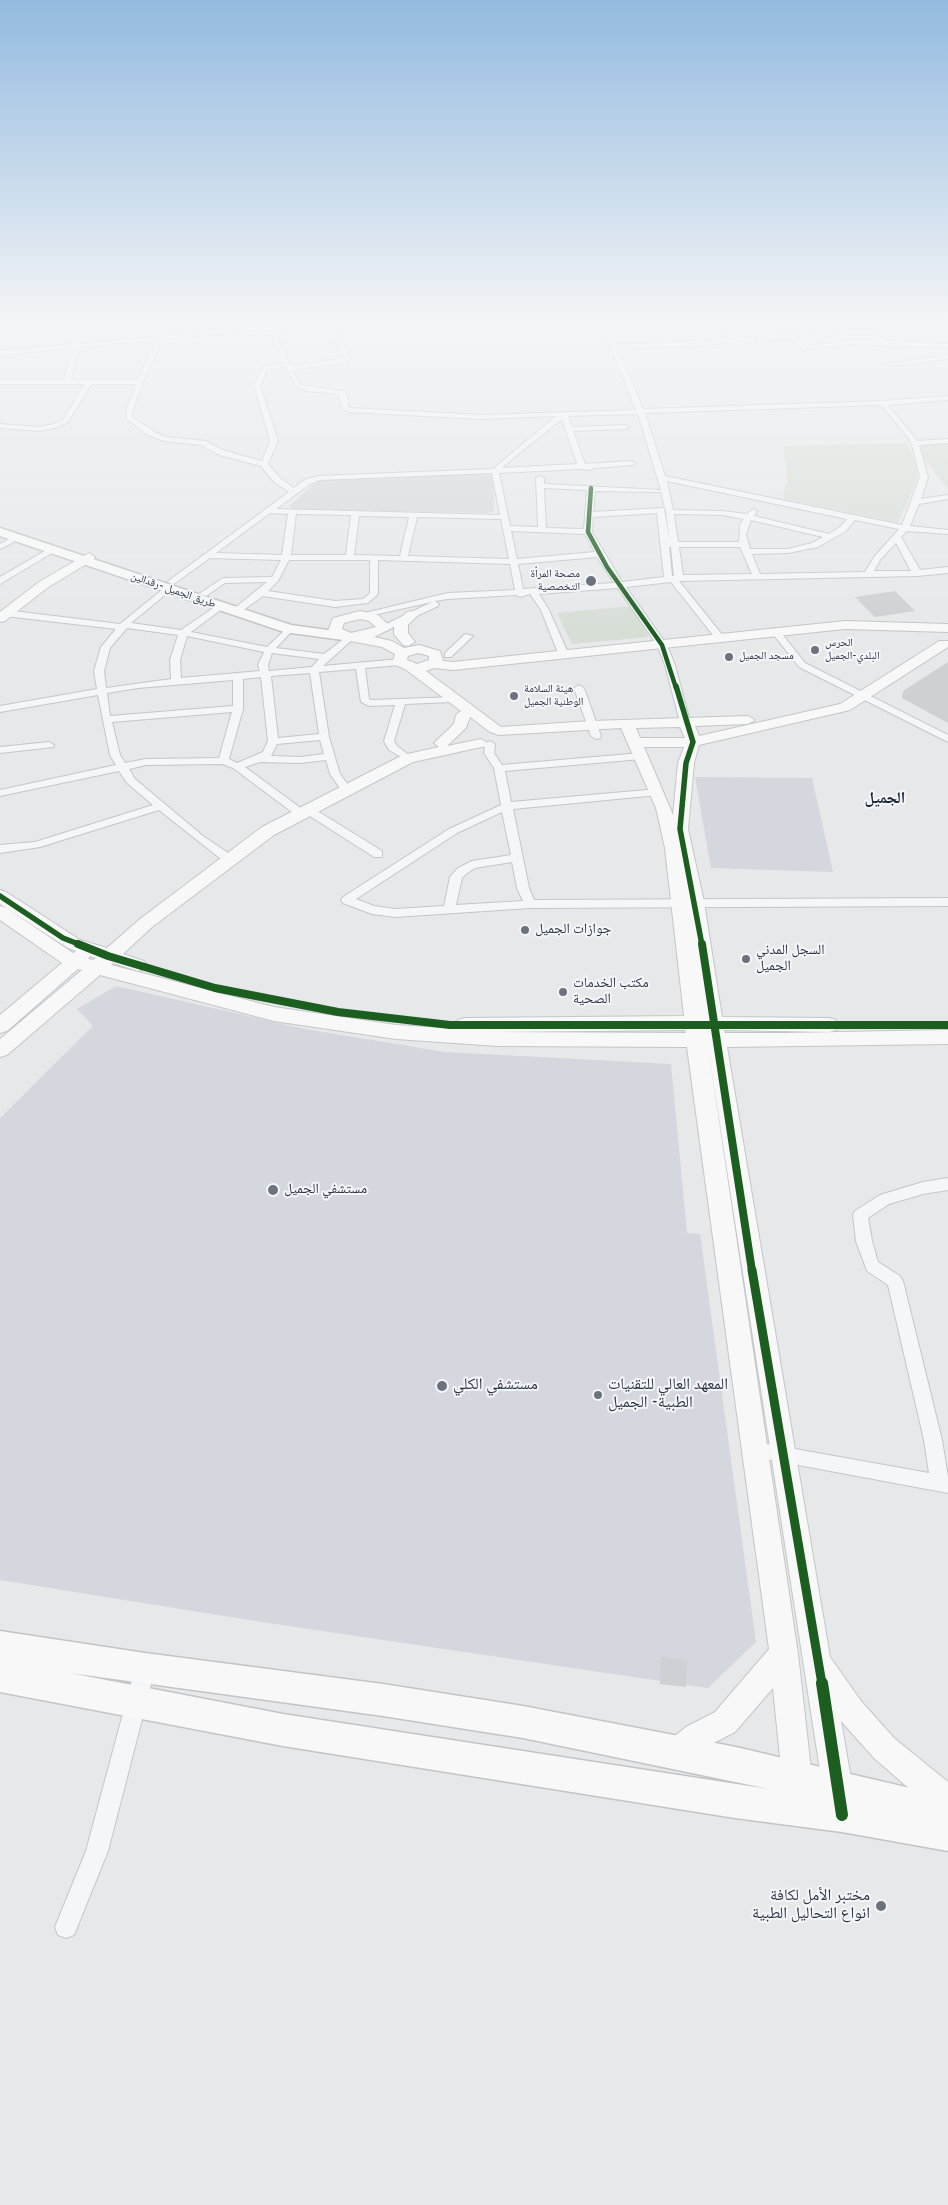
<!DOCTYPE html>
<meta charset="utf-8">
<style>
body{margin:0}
canvas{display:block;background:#e6e8ea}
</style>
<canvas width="948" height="2205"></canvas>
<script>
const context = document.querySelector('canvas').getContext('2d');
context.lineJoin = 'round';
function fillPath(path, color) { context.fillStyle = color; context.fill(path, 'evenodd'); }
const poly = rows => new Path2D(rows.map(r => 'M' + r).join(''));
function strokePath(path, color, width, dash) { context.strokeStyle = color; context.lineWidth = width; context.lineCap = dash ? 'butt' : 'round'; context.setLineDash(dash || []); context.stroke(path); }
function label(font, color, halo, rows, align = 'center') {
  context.font = font + ' Overpass,"Noto Naskh Arabic",sans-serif'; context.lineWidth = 4; context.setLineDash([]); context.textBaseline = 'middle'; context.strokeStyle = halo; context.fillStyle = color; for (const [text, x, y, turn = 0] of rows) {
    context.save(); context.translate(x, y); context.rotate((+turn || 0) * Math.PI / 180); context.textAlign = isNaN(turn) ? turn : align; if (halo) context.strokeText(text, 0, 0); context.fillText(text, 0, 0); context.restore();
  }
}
fillPath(poly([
 [485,472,493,476,494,511,488,513,294,509,289,506,317,481,333,478],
 [695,777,812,778,833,872,711,868],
 [116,986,305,1029,445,1052,671,1064,687,1233,700,1234,756,1642,708,1688,268,1623,0,1580,0,1118,93,1026,77,1009]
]), '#d4d7dd');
fillPath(poly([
 [948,442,948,489,922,456,921,444],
 [907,443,918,470,917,480,898,523,784,499,783,493,788,480,783,446],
 [632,606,649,637,572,644,557,613]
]), '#d6ded6');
fillPath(poly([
 [895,591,915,611,875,617,855,597],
 [948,662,948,723,902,698,903,691],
 [661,1657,687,1661,686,1687,660,1684]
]), '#ced0d3');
const street = poly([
 [0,322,6,322,0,327,0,322],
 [68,322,74,322,78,344,268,326,266,322,272,322,273,325,330,322,351,358,347,362,292,370,301,385,343,391,347,395,348,407,350,408,482,415,636,410,601,322,607,322,617,345,756,337,754,340,692,346,618,349,643,409,883,401,948,396,948,400,888,405,917,441,948,439,948,443,919,445,928,477,921,499,948,495,948,499,919,504,910,526,948,530,948,534,907,531,901,537,920,570,948,567,948,573,917,576,679,581,724,637,719,640,716,639,671,582,626,587,667,645,675,665,690,722,685,725,680,722,665,665,657,645,618,588,539,594,549,610,568,653,563,656,558,653,541,610,530,594,520,597,516,595,448,599,435,601,439,604,438,606,385,631,382,630,382,626,432,602,360,618,356,615,448,593,515,590,510,564,378,560,378,594,368,603,335,607,263,596,242,611,236,611,236,607,267,582,225,583,206,596,199,594,223,578,272,577,281,560,210,558,174,584,167,582,289,492,274,482,261,466,219,455,201,445,164,441,147,435,126,418,126,411,136,384,91,384,68,422,58,427,39,431,0,428,0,424,39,427,54,424,63,420,85,384,0,384,0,380,64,380,73,348,0,355,0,351,72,344,68,322],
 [325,324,345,358,290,366,275,329,325,324],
 [269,329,283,363,263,367,254,385,270,441,262,461,225,451,206,441,165,437,153,431,132,417,132,411,143,382,163,339,269,329],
 [156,340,138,380,71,380,79,347,156,340],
 [284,366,297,387,306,391,339,394,342,408,349,412,482,419,556,416,493,469,318,476,304,480,294,488,280,478,268,464,278,441,260,385,267,370,284,366],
 [881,405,908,437,913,448,920,477,902,525,665,476,645,413,881,405],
 [638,414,661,490,544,484,544,478,540,476,536,478,538,527,510,526,499,473,580,469,591,470,594,468,634,465,635,463,631,461,585,464,573,431,625,429,629,427,625,425,572,427,568,416,638,414],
 [562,419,577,464,502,468,517,455,562,419],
 [492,473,500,515,276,509,310,484,319,480,492,473],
 [667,481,847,519,840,527,829,534,754,516,757,511,753,509,747,514,722,511,673,510,667,481],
 [544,488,587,490,584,529,546,528,544,488],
 [595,491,661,492,666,512,670,542,664,508,593,512,595,491],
 [270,513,288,514,282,555,216,553,270,513],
 [657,513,664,577,622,582,592,532,593,517,657,513],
 [296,514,351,515,346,555,291,555,296,514],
 [674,514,722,515,744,519,740,524,739,542,678,542,674,514],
 [359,516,409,517,400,556,354,555,359,516],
 [417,517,501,519,509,559,408,556,417,517],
 [751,520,823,537,812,543,788,549,750,549,746,534,751,520],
 [855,520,899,529,874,557,865,572,760,574,752,554,788,553,818,547,846,531,855,520],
 [511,531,585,534,595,552,517,559,511,531],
 [896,543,911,571,874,571,880,560,896,543],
 [669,547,671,547,674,576,672,576,669,547],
 [679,547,740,547,752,574,683,575,679,547],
 [597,557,614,583,523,589,518,564,597,557],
 [289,560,370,560,370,593,363,599,335,601,268,591,278,581,289,560],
 [699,322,711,322,771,335,795,334,804,346,850,340,878,340,868,334,812,337,809,335,869,330,885,340,948,344,948,348,850,344,802,350,793,338,770,339,699,322],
 [948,355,948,359,891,366,888,364,948,355],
 [14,536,21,538,0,549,0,544,14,536],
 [50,548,57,550,0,584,0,577,50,548],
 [168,585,171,586,171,590,131,623,181,630,219,604,223,607,222,609,191,632,267,647,289,626,294,629,276,648,324,654,350,634,355,637,353,639,323,666,400,659,405,662,400,665,365,668,369,699,371,700,455,697,457,699,452,702,405,704,394,741,397,746,413,758,408,761,389,750,384,741,395,705,369,706,361,702,356,669,319,672,329,737,340,774,351,789,350,791,342,791,330,774,326,760,301,763,260,762,245,767,302,809,307,806,311,807,382,851,382,857,374,857,305,813,304,815,296,815,233,768,222,764,146,765,129,769,135,779,203,836,234,857,234,863,226,863,159,810,40,847,0,853,0,845,35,842,153,805,127,783,119,771,0,796,0,790,116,765,110,755,98,695,0,712,0,706,97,689,94,671,101,647,116,629,5,616,1,613,5,610,120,624,168,585],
 [127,628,178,635,170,660,171,679,106,688,104,671,110,648,127,628],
 [187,636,264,652,258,665,260,671,181,678,180,660,187,636],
 [272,653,319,659,312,667,269,671,268,665,272,653],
 [310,673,319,734,278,738,271,676,310,673],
 [261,677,268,741,263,752,237,763,229,759,243,709,243,679,261,677],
 [233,680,233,706,110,716,107,693,138,688,233,680],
 [232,712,219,758,146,759,125,763,120,755,112,722,232,712],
 [320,740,324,754,301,757,271,756,277,744,320,740],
 [773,630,779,630,805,663,948,735,948,742,799,667,773,634,773,630],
 [465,634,473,636,451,657,445,657,445,653,465,634],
 [579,685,584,688,601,736,600,738,596,739,591,736,574,688,579,685],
 [490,741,495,744,494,753,502,765,641,753,646,756,641,759,505,771,511,802,658,789,663,792,658,795,513,809,529,888,534,900,948,898,948,906,530,908,395,917,372,914,343,903,341,900,343,897,449,829,501,805,494,768,484,753,485,744,490,741],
 [502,812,511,855,472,861,458,868,450,877,444,906,395,909,374,906,356,899,457,833,502,812],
 [512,862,517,888,523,901,456,905,462,878,466,874,475,868,512,862],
 [49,742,54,745,53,747,0,753,0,747,49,742],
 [948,1178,948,1190,923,1194,889,1204,868,1218,872,1241,878,1262,900,1276,903,1281,942,1440,948,1477,948,1493,750,1456,747,1450,750,1444,756,1442,929,1473,924,1440,888,1285,867,1271,856,1241,853,1215,855,1211,880,1195,923,1182,948,1178],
 [145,1659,152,1662,155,1669,108,1851,74,1935,66,1938,58,1935,55,1927,86,1851,135,1669,138,1662,145,1659]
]);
const secondary = poly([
 [89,553,95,557,93,560,47,588,5,621,0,622,0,612,39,582,89,553],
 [360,611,378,615,392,628,374,637,392,641,404,648,419,645,440,651,443,661,453,662,845,621,948,624,948,632,845,629,453,670,434,668,426,671,501,727,591,721,748,716,755,720,748,724,695,726,699,736,840,704,939,641,948,641,948,647,850,710,699,745,694,763,688,829,704,902,722,1017,829,1018,836,1020,838,1025,836,1030,829,1032,724,1030,725,1033,786,1033,948,1030,948,1044,727,1047,830,1657,861,1701,894,1738,948,1782,948,1817,937,1813,874,1758,841,1721,854,1796,850,1807,839,1811,828,1807,824,1796,708,1047,798,1654,813,1787,809,1798,798,1802,787,1798,783,1787,773,1688,735,1732,706,1747,686,1763,676,1768,666,1763,661,1753,666,1743,686,1727,715,1712,769,1649,687,1047,498,1046,396,1039,274,1021,100,975,7,1055,0,1057,0,1039,82,970,78,969,7,1031,0,1033,0,1015,62,963,0,920,0,906,6,908,73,953,76,951,68,948,0,904,0,890,6,892,80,940,107,948,140,919,262,827,403,755,439,747,434,743,454,724,456,715,461,711,405,669,395,665,393,662,395,654,382,647,345,640,328,631,333,618,360,611],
 [360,619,369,621,376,627,351,633,342,629,344,623,360,619],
 [418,653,429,656,429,660,417,664,407,660,408,656,418,653],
 [470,717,490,732,499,735,621,728,656,808,665,848,684,1016,465,1018,458,1020,456,1025,458,1029,396,1025,274,1007,111,965,113,963,138,971,144,969,147,965,144,961,123,954,152,927,274,835,413,762,486,746,488,743,481,739,447,746,466,728,470,717],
 [680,727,685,738,640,738,636,728,680,727],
 [644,747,684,747,678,763,673,815,644,747],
 [90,956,96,958,93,960,88,959,90,956],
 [685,1030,686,1033,492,1032,685,1030],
 [412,611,418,615,408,625,408,633,415,642,408,646,403,645,394,634,394,624,407,612,412,611]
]);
const primary = poly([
 [0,528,291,625,350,633,357,637,350,641,284,632,0,536,0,528],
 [0,1631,145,1653,383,1684,523,1706,736,1747,948,1797,948,1851,842,1832,735,1818,283,1746,0,1692,0,1631],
 [70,1673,383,1716,523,1738,769,1789,283,1714,70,1673]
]);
strokePath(street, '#c4c6c8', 2);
strokePath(secondary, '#c4c6c8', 2);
strokePath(primary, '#c2c5c8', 3);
fillPath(street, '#f5f6f7');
fillPath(secondary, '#f8f8f8');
fillPath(primary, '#f8f8f8');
strokePath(poly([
 [591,488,588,532,607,567,662,645,676,688]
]), '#1b5e20', 4.5);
strokePath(poly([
 [676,686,693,742,686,763,680,829,702,945],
 [0,896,63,938,81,945]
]), '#1b5e20', 5.5);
strokePath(poly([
 [78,944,108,956,215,988,338,1012,450,1025,948,1025],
 [702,944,752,1271]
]), '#1b5e20', 8);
strokePath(poly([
 [752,1270,822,1684]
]), '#1b5e20', 9);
strokePath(poly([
 [822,1683,842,1815]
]), '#1b5e20', 12);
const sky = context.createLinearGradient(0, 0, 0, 631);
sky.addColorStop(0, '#93bae0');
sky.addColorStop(0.51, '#f4f5f6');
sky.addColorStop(1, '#f4f5f600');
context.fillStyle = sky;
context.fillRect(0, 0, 948, 631);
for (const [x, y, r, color] of [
 [591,581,6,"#6c737f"],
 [815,650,5,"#6c737f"],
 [729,657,5,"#6c737f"],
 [514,696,5,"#6c737f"],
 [525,930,5,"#6c737f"],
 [746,959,5,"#6c737f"],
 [563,992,5,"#6c737f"],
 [273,1190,6,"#6c737f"],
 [442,1386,6,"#6c737f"],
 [598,1395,5,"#6c737f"],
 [881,1906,6,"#6c737f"]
]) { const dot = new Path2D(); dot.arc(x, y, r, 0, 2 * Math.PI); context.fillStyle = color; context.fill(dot); strokePath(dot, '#f4f6f9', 2); }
label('11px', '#2b3445', '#f4f6f9', [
 ["مصحة المرأة",580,575,"right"],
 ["التخصصية",580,588,"right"],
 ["الحرس",825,644],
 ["البلدي-الجميل",825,657],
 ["مسجد الجميل",739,657],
 ["هيئة السلامة",524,690],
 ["الوطنية الجميل",524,703]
], 'left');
label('11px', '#2b3445', '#f4f6f9', [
 ["طريق الجميل -رقدالين",173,591,19]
]);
label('14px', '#2b3445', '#f4f6f9', [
 ["جوازات الجميل",535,930],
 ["السجل المدني",756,951],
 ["الجميل",756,967],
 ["مكتب الخدمات",573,984],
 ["الصحية",573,1000],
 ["مستشفي الجميل",284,1190]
], 'left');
label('bold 16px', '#1d2536', '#f4f6f9', [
 ["الجميل",885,800]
]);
label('16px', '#2b3445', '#f4f6f9', [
 ["مستشفي الكلي",453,1386],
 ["المعهد العالي للتقنيات",608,1386],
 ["الطبية- الجميل",608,1404],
 ["مختبر الأمل لكافة",870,1897,"right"],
 ["انواع التحاليل الطبية",870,1915,"right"]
], 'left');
</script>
